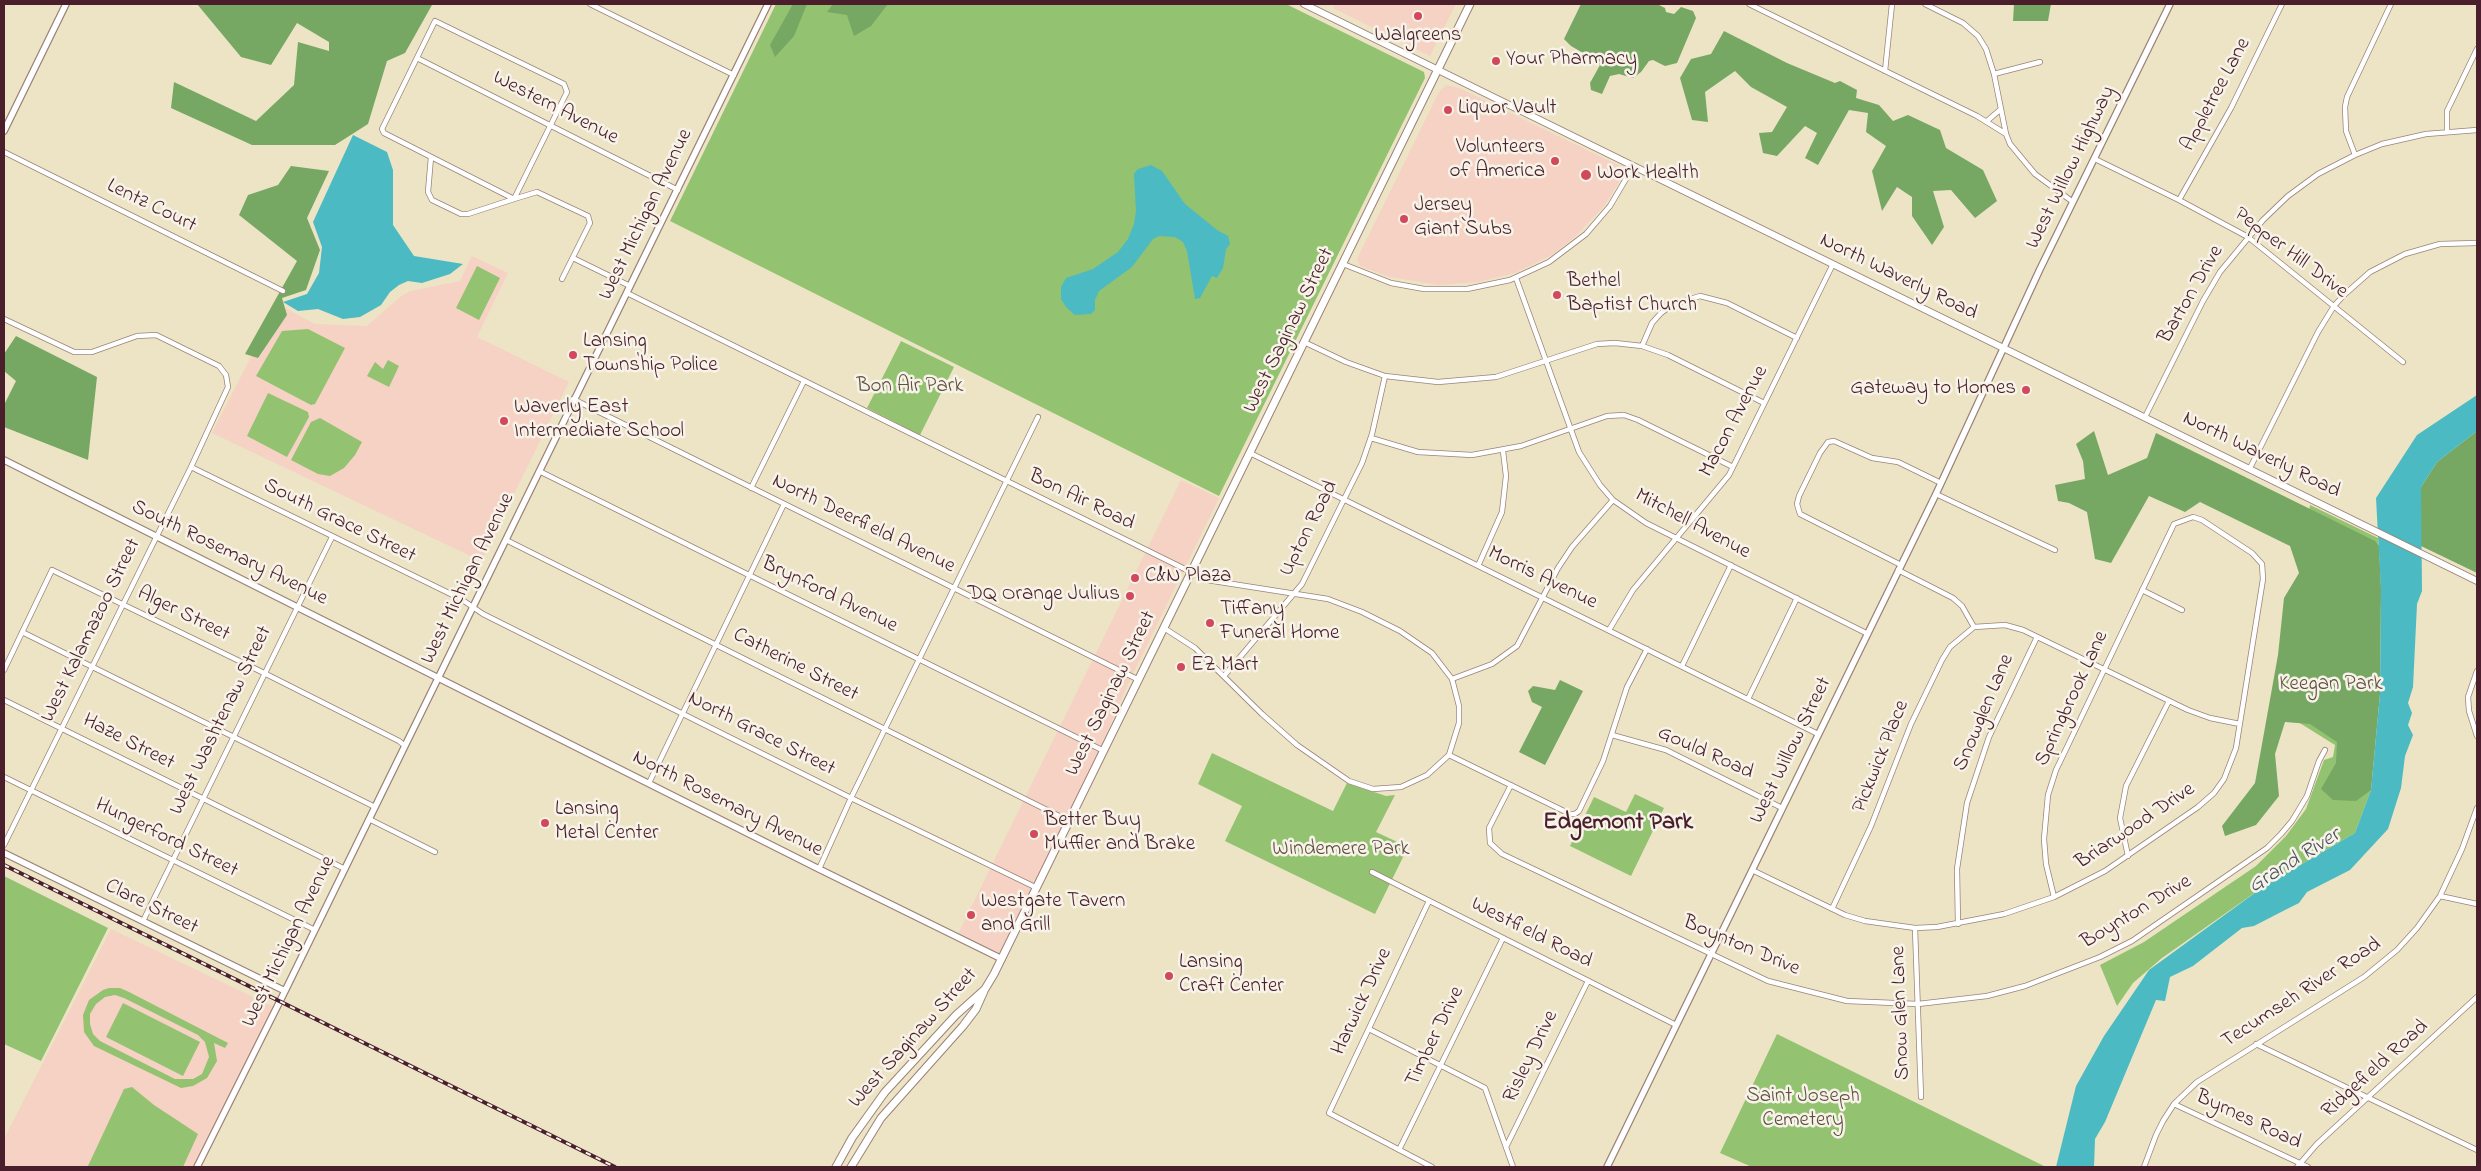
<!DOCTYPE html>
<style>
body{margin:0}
#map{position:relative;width:2481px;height:1171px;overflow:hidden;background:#ece4c5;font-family:"Indie Flower",sans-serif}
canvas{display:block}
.frame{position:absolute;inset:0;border:5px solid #4a1f2b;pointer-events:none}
</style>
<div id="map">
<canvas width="2481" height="1171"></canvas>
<div class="frame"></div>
</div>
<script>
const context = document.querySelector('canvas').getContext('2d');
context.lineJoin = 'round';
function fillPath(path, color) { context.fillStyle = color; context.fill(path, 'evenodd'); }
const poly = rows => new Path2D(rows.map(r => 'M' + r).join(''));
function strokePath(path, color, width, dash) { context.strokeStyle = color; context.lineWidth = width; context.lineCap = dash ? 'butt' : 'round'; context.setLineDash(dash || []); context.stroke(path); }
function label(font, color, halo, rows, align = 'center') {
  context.font = font + ' "Indie Flower",sans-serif'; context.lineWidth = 5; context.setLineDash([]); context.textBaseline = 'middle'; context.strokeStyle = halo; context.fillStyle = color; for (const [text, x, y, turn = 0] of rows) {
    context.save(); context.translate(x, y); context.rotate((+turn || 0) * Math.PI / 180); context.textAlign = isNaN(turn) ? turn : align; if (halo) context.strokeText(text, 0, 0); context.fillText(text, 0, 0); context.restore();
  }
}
fillPath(poly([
 [1336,4,1456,4,1430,56,1333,8],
 [1446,85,1459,88,1620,166,1623,169,1624,174,1605,205,1575,237,1550,256,1515,273,1478,282,1438,285,1390,277,1360,266,1357,259,1439,92],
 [472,256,508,273,477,337,569,382,481,561,212,433,278,304,315,324,367,326,400,297,410,291,460,281],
 [1181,480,1219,498,1127,686,1069,821,1002,959,957,936],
 [111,929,274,1007,193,1167,4,1167,4,1139]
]), '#f5d2c3');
fillPath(poly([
 [776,4,1286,4,1424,72,1425,78,1219,496,670,221],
 [477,266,500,278,479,320,456,308],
 [308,329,345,348,315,404,311,405,256,376,282,331],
 [901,341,954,367,920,435,867,408],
 [388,360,399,366,389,387,367,376,375,362,383,369],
 [268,393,308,412,309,417,287,457,247,436],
 [320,418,362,442,355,455,344,468,330,476,318,474,291,460,311,422],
 [2310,505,2378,538,2381,590,2371,790,2355,833,2263,887,2162,958,2133,983,2117,1006,2100,965,2144,942,2256,866,2286,836,2306,809,2324,760,2333,757,2335,745,2279,710],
 [1212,753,1333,811,1347,783,1386,796,1395,795,1376,832,1408,847,1375,914,1225,841,1242,806,1198,784],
 [1635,794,1664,808,1631,876,1570,846,1594,797,1626,812],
 [4,876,108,928,41,1061,4,1044],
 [109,988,120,988,129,992,228,1043,225,1048,214,1043,217,1061,207,1078,193,1086,181,1088,94,1046,84,1032,83,1015,89,1000,103,990],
 [115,995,124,998,198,1035,205,1042,209,1057,202,1074,193,1079,175,1079,100,1041,93,1034,90,1024,90,1014,96,1004,105,997],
 [123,1003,200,1042,183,1076,106,1037],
 [1777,1034,2046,1167,1752,1167,1720,1153],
 [132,1087,154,1105,198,1134,183,1167,88,1166,124,1089]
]), '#93c271');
fillPath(poly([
 [197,4,430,4,432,5,405,53,387,61,368,124,335,145,252,145,171,108,174,82,256,121,294,85,298,42,329,51,329,42,297,23,271,65,241,57],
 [793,4,807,4,794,36,775,57,770,45],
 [833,4,888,4,871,26,854,36,847,15,827,12],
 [1581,4,1657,4,1665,8,1666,12,1674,14,1681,7,1693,11,1696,18,1677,63,1665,66,1653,60,1649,61,1641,72,1633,78,1619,74,1610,76,1602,94,1591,90,1590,83,1600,65,1597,61,1571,46,1564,39],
 [2014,4,2051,4,2048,21,2013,21],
 [1724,31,1787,63,1835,83,1840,81,1857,90,1856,98,1879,105,1893,121,1908,115,1940,130,1946,148,1983,170,1997,201,1975,218,1951,190,1933,191,1944,227,1932,245,1912,216,1912,197,1897,187,1882,211,1872,171,1886,146,1866,132,1868,113,1849,110,1818,165,1805,158,1817,133,1805,126,1777,156,1763,153,1759,133,1772,132,1787,107,1751,87,1735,71,1705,92,1708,122,1692,120,1680,78,1691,59,1711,54],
 [291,166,329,171,307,218,320,250,306,290,282,298,287,315,258,358,245,354,297,261,239,215,248,195,278,185],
 [16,336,97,377,88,460,4,427,4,405,16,381,4,371,4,354],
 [2094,431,2108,475,2147,458,2156,433,2375,541,2379,546,2381,590,2380,694,2371,790,2356,801,2333,800,2321,789,2336,763,2337,742,2310,724,2285,722,2275,754,2279,796,2256,825,2225,836,2222,826,2255,783,2278,655,2284,598,2299,573,2290,546,2200,502,2185,512,2149,496,2111,563,2095,559,2087,512,2069,503,2058,501,2055,485,2085,479,2083,461,2076,444],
 [2477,431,2477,573,2421,546,2421,487,2437,462],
 [1560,680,1583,691,1545,765,1519,752,1542,707,1532,702,1528,691,1533,686,1555,690]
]), '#76a863');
fillPath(poly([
 [353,135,387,152,393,170,393,225,414,256,463,264,450,274,422,283,408,281,399,285,390,292,381,305,360,317,343,319,318,309,298,311,283,302,307,294,319,273,322,247,313,222],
 [1151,165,1162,171,1185,204,1217,230,1228,236,1230,244,1226,249,1223,268,1217,278,1212,276,1200,298,1195,299,1187,251,1183,242,1175,237,1159,236,1153,239,1132,267,1099,291,1095,300,1095,310,1091,314,1075,315,1066,307,1061,299,1061,287,1066,278,1093,269,1118,252,1128,239,1134,224,1136,211,1134,174,1138,169],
 [2477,395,2477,431,2437,462,2421,487,2422,591,2417,604,2413,687,2408,703,2412,713,2408,725,2413,735,2405,756,2401,788,2388,829,2350,870,2307,892,2299,903,2285,910,2254,926,2242,928,2193,966,2170,977,2165,1001,2156,1000,2105,1122,2095,1139,2094,1167,2056,1167,2076,1086,2104,1036,2149,970,2263,887,2355,833,2371,790,2380,694,2381,590,2376,498,2417,435]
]), '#4bbac2');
const minor = poly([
 [590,4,734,75],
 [1749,4,1977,116,2006,134],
 [1925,4,1963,23,1978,36,1986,49,1994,74,2006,134,2010,144,2035,174,2073,202],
 [417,58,678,190],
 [1885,71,1892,4],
 [1994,74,2040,62],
 [1987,121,2001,109],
 [2447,131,2447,111,2477,49],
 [4,152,283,291],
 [2355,155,2346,131,2345,107,2347,97,2391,4],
 [431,157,428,192,432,200,461,214,468,214,514,199,567,92,564,84,435,21,382,129,384,133,451,167,514,199,537,192,588,216,590,223,562,279],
 [2095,159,2179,200,2248,237,2403,362],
 [2179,200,2231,108,2282,4],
 [573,258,630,286],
 [1343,264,1391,283,1424,289,1467,289,1510,280,1549,262,1586,234,1610,206,1633,167],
 [1516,278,1579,452,1600,485,1613,500,1646,523,1868,634],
 [627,293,1207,580,1328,599,1362,612,1400,631,1432,653,1452,679,1459,706,1459,723,1449,755,1427,775,1401,787,1373,789,1349,781,1297,745,1262,714,1195,648,1164,628],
 [4,319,74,352,92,352,137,336,156,335,219,366,226,375,228,387,191,467,4,845],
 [1304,342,1346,362,1385,376,1438,382,1496,377,1597,344,1615,343,1642,346,1668,355,1764,403],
 [1642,346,1652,323,1661,313,1672,305,1700,296,1727,303,1797,338],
 [573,399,1139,680],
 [2145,417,2203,301,2220,272,2263,220,2288,196,2318,174,2355,155,2382,144,2426,134,2477,130],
 [1371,438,1418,452,1472,455,1521,446,1607,416,1624,415,1638,420,1733,467],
 [1250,453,1818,734],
 [191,467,461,599,483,614,851,798,1037,888],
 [2250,468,2318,332,2334,306,2344,295,2370,272,2405,254,2440,244,2477,243],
 [539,471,1104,751],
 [751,488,804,381],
 [1936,494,2055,550],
 [506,540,1069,821],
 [1901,565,1800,514,1797,504,1799,496,1820,453,1828,442,1834,441,1872,458,1898,462,1941,483],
 [1478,566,1502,512,1506,476,1503,451],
 [1898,570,1953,598,1962,606,1974,627],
 [2142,590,2182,610],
 [1609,630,1633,590,1729,475,1833,264],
 [22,632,375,807],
 [1682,666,1731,565],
 [4,670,52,570,264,673,399,741,405,746],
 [2477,671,2468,697,2469,711,2477,736],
 [1224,676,1302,584,1362,463,1372,434,1385,376],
 [1452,679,1492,664,1517,646,1558,568,1572,547,1613,500],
 [1748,699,1797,598],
 [4,700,345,869],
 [1612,735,1666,750,1782,808],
 [1449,755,1570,814,1575,814,1579,811,1603,761,1627,687,1647,649],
 [4,777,315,930],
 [649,783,784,504],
 [1511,785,1489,828,1490,843,1502,854,1768,981,1847,1001,1918,1004,1987,996,2025,986,2100,957,2132,941,2267,848,2281,834,2292,821,2307,796,2319,761,2325,750],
 [369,819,435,852],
 [2128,856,2120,818,2124,797,2126,786,2169,701],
 [819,869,851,798,1038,417],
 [1752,870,1845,915,1865,921,1915,928,1937,927,2004,914,2054,897,2105,871,2198,807,2214,793,2224,779,2236,748,2263,579,2262,564,2252,553,2202,520,2193,517,2174,524,2056,770,2048,795,2044,839,2046,864,2054,897],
 [1372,872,1676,1025],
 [2440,896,2477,904],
 [1429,901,1329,1113,1432,1167],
 [1832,909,1871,826,1911,724,1942,660,1950,647,1974,627,2005,625,2023,630,2188,710,2210,718,2240,724],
 [143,921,332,537],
 [1958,924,1957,869,1967,803,1989,737,2037,637],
 [1915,928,1921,1097],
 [1369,1029,1485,1088,1513,1167],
 [2256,1044,2477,1150],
 [2174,1104,2308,1167],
 [1506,1147,1588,981],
 [1399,1150,1503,938],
 [2144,1167,2156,1135,2163,1121,2174,1104,2197,1082,2364,977,2397,950,2417,928,2440,896,2462,849,2477,808],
 [2297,1167,2317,1144,2477,997]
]);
const tertiary = poly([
 [4,131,66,4],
 [4,460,819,869,1002,959],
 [4,853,285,991],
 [197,1167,285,991,768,4],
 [1607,1167,1936,494,2040,269,2170,4]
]);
const secondary = poly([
 [1304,4,2477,581]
]);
const primary = poly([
 [836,1167,852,1138,885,1092,956,1015,985,989,994,974,1470,4],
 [851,1167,881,1118,963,1026,976,1009,984,991]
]);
strokePath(minor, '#9b8278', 6);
strokePath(tertiary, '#9b8278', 8);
strokePath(secondary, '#9b8278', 8);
strokePath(primary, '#9b8278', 9);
strokePath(minor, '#fff', 4.5);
strokePath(tertiary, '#fff', 5.5);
strokePath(secondary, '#fff', 6);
strokePath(primary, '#fff', 7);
const rail = poly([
 [4,865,615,1167]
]);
strokePath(rail, '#4a1f2b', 4);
strokePath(rail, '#f7f3e8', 2, [5.5]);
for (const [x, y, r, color] of [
 [1418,16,5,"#d1495b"],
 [1496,61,5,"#d1495b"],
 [1448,110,5,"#d1495b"],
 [1555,161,5,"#d1495b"],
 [1586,175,6,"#d1495b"],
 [1404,219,5,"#d1495b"],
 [1557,295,5,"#d1495b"],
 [573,355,5,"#d1495b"],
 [2026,390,5,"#d1495b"],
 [504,421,5,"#d1495b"],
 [1135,578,5,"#d1495b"],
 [1130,596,5,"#d1495b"],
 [1210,623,5,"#d1495b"],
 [1181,667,5,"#d1495b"],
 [545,823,5,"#d1495b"],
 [1034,834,5,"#d1495b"],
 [971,915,5,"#d1495b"],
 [1169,976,5,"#d1495b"]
]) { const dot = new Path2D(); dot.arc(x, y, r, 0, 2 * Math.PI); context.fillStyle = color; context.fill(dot); strokePath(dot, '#f7f3e8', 2); }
label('21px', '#4a1f2b', '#f7f3e8', [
 ["Walgreens",1418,37,"center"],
 ["Your Pharmacy",1506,61],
 ["Liquor Vault",1458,110],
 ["Volunteers",1545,149,"right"],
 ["of America",1545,173,"right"],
 ["Work Health",1597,175],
 ["Jersey",1414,207],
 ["Giant Subs",1414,231],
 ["Bethel",1567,283],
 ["Baptist Church",1567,307],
 ["Lansing",583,343],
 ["Township Police",583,367],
 ["Gateway to Homes",2016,390,"right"],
 ["Waverly East",514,409],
 ["Intermediate School",514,433],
 ["C&N Plaza",1145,578],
 ["DQ Orange Julius",1120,596,"right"],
 ["Tiffany",1220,611],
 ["Funeral Home",1220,635],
 ["EZ Mart",1191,667],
 ["Lansing",555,811],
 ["Metal Center",555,835],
 ["Better Buy",1044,822],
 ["Muffler and Brake",1044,846],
 ["Westgate Tavern",981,903],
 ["and Grill",981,927],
 ["Lansing",1179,964],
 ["Craft Center",1179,988]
], 'left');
label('21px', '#4a1f2b', '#f7f3e8', [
 ["Appletree Lane",2217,95,-62],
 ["Western Avenue",555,109,27],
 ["West Willow Highway",2072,168,-64],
 ["Lentz Court",151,207,26],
 ["West Michigan Avenue",647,215,-64],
 ["Pepper Hill Drive",2290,254,37],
 ["North Waverly Road",1898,278,26],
 ["Barton Drive",2192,295,-60],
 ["West Saginaw Street",1290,331,-64],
 ["Macon Avenue",1735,422,-62],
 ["North Waverly Road",2261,456,26],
 ["Bon Air Road",1081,501,26],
 ["South Grace Street",339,522,26],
 ["North Deerfield Avenue",863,525,26],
 ["Mitchell Avenue",1692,525,28],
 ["Upton Road",1310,529,-63],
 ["South Rosemary Avenue",229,554,26],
 ["West Michigan Avenue",469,579,-64],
 ["Morris Avenue",1542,579,26],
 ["Brynford Avenue",829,596,26],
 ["Alger Street",183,615,26],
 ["West Kalamazoo Street",92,631,-64],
 ["Catherine Street",795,666,27],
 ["West Saginaw Street",1112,694,-64],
 ["Springbrook Lane",2073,699,-65],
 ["Snowglen Lane",1985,713,-67],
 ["West Washtenaw Street",222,721,-64],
 ["North Grace Street",761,735,27],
 ["Haze Street",128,743,27],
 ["West Willow Street",1792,751,-64],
 ["Gould Road",1705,754,24],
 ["Pickwick Place",1882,757,-68],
 ["North Rosemary Avenue",727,805,27],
 ["Briarwood Drive",2136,827,-34],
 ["Hungerford Street",166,839,26],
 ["Clare Street",151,908,26],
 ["Boynton Drive",2137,913,-31],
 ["Westfield Road",1531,934,27],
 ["West Michigan Avenue",290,942,-64],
 ["Boynton Drive",1741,947,23],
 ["Tecumseh River Road",2302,994,-33],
 ["Harwick Drive",1363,1002,-65],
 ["Snow Glen Lane",1902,1013,-92],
 ["Timber Drive",1436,1037,-64],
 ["West Saginaw Street",914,1039,-48],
 ["Risley Drive",1532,1057,-64],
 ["Ridgefield Road",2376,1070,-42],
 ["Byrnes Road",2248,1121,25]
]);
label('21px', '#605040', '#f7f3e8', [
 ["Bon Air Park",910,388],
 ["Keegan Park",2331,686],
 ["Windemere Park",1341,851],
 ["Saint Joseph",1803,1098],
 ["Cemetery",1803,1122]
]);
label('italic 22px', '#4a5560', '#f7f3e8', [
 ["Grand River",2295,862,-32]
]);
label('bold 24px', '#4a1f2b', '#f7f3e8', [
 ["Edgemont Park",1618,824]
]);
</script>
